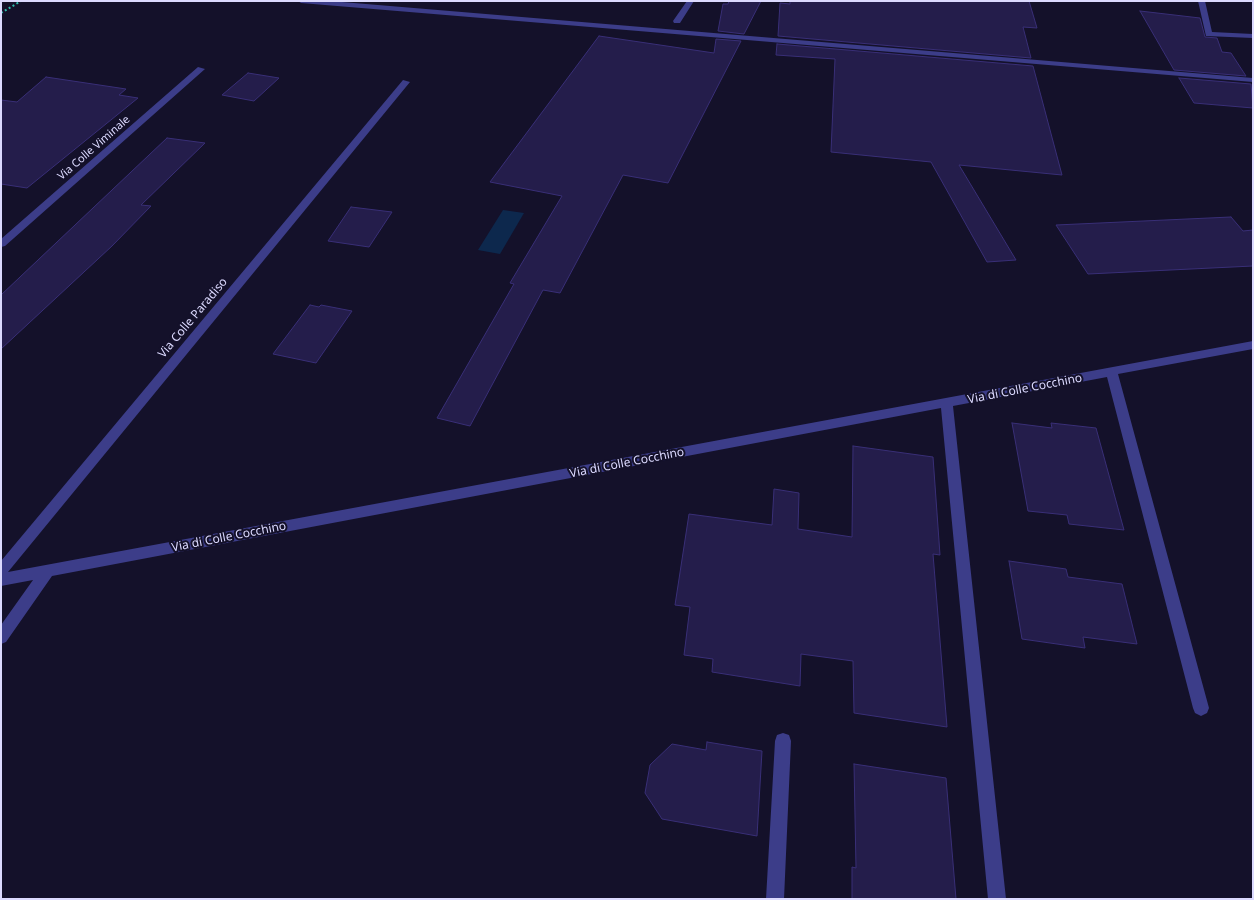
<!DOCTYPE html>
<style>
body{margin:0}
#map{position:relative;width:1254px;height:900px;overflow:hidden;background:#14112a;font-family:"Noto Sans",sans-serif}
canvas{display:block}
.frame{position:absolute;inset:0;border:2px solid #dcdaff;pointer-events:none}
</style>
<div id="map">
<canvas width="1254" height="900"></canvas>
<div class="frame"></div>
</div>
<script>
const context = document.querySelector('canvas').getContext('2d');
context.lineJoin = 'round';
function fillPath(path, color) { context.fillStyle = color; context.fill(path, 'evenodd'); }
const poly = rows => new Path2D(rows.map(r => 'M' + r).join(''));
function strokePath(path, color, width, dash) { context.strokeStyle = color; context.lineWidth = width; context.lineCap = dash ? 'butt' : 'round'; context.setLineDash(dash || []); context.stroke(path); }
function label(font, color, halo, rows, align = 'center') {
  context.font = font + ' "Noto Sans",sans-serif'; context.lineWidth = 4; context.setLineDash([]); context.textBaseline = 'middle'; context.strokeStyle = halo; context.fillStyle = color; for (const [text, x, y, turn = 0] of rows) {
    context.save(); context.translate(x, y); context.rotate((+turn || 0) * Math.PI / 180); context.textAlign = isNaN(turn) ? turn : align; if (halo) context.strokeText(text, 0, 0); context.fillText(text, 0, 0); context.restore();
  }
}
fillPath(poly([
 [503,210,524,213,500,254,478,250]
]), '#0d284d');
const building = poly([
 [729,1,761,1,744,34,718,31,723,4,728,4,729,1],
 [790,1,1029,1,1037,28,1023,27,1031,58,778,36,780,3,790,4,790,1],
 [1140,11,1200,18,1205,37,1217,38,1222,52,1231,53,1246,76,1174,70,1140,11],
 [599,36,714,53,716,39,741,41,668,183,623,175,560,293,543,290,470,426,437,418,514,284,510,283,562,196,490,182,599,36],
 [777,44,1033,66,1062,175,959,165,1016,260,987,262,931,162,831,152,835,59,776,55,777,44],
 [248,73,279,78,254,101,222,95,248,73],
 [46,77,126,89,119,95,138,98,27,188,1,184,1,100,17,102,46,77],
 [1179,78,1251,84,1253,108,1194,103,1179,78],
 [167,138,205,143,141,205,151,206,112,246,1,349,1,295,167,138],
 [351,207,392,212,369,247,328,241,351,207],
 [1231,217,1243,231,1253,230,1253,266,1088,274,1056,225,1231,217],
 [310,305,319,307,321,305,352,311,316,363,273,354,310,305],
 [1012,423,1052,428,1051,423,1096,428,1124,530,1069,524,1067,515,1028,511,1012,423],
 [853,446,933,457,940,555,933,554,947,727,854,713,853,661,801,654,800,686,712,672,713,659,684,655,690,607,675,605,689,514,772,525,774,489,799,493,798,529,852,537,853,446],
 [1009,561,1066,569,1068,577,1122,584,1137,644,1083,637,1085,648,1022,639,1009,561],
 [707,742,762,751,757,836,662,819,645,793,650,765,672,744,706,750,707,742],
 [854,764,946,778,956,899,852,899,852,867,856,868,854,764]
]);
fillPath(building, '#241d4b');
strokePath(building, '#392f77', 1);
strokePath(poly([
 [1,13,21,1]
]), '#30bdad', 2, [2, 2.5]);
fillPath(poly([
 [298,1,330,1,1253,78,1253,82,301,3,298,1],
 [687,1,694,1,680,23,674,23,673,21,687,1],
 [1198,1,1205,1,1212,32,1253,34,1253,38,1206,36,1198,1],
 [198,67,205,69,5,246,1,247,1,239,198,67],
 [403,80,410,82,8,572,1253,341,1253,349,1118,374,1209,708,1207,713,1201,716,1195,713,1193,708,1107,377,953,406,1006,899,988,899,941,408,52,576,6,642,1,644,1,625,33,580,1,586,1,561,403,80],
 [783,733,789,735,791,741,784,899,766,899,775,741,777,735,783,733]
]), '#3c3d89');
label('11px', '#dcdaff', '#14112a', [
 ["Via Colle Viminale",94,148,-41]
]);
label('12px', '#dcdaff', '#14112a', [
 ["Via Colle Paradiso",193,318,-50],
 ["Via di Colle Cocchino",1025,389,-11],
 ["Via di Colle Cocchino",627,463,-11],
 ["Via di Colle Cocchino",229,537,-11]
]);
</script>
